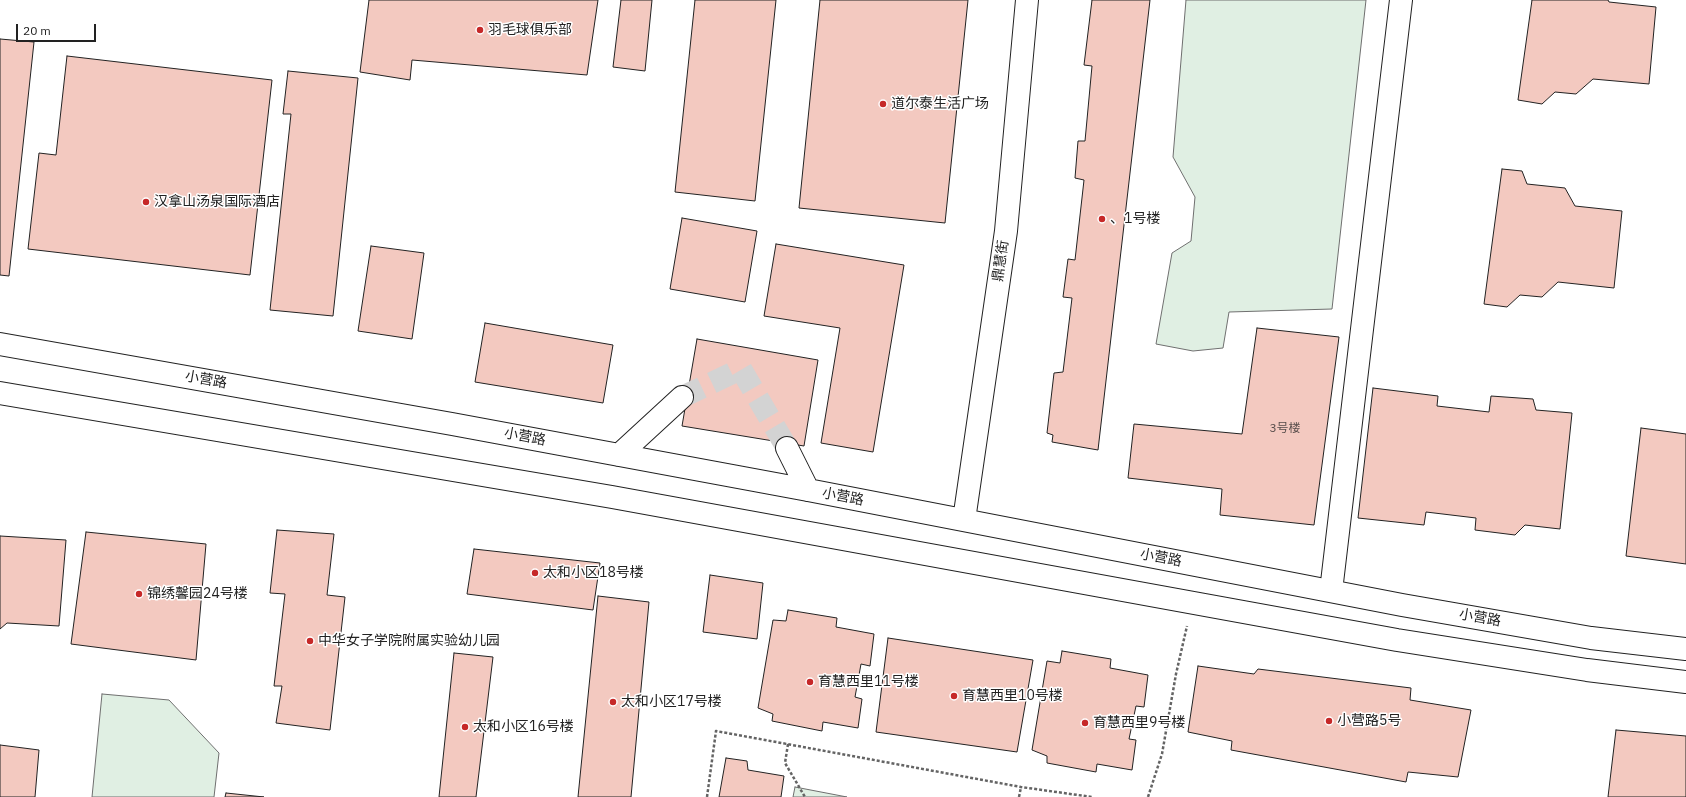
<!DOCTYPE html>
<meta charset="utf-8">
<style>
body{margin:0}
#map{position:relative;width:1686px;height:797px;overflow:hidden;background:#fff;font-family:"IBM Plex Sans",sans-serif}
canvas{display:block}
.scale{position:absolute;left:16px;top:24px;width:80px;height:18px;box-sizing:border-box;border:2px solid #222;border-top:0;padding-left:5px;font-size:12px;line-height:14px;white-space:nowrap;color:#222;-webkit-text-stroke:3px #fff;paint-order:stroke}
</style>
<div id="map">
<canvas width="1686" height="797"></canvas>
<div class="scale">20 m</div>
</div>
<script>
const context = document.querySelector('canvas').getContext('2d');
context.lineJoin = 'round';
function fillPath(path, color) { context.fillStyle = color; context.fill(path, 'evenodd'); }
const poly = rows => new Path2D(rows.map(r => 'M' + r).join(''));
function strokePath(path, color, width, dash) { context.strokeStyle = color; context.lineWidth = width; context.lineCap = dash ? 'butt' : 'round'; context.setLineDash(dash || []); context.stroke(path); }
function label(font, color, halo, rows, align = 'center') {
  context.font = font + ' "IBM Plex Sans","Noto Sans SC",sans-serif'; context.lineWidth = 3; context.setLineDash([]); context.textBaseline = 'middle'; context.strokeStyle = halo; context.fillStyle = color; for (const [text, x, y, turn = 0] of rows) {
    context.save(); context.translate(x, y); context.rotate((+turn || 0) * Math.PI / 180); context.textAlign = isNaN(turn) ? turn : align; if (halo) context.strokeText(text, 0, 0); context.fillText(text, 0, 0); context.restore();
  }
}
const green = poly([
 [1186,0,1366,0,1332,309,1229,312,1223,348,1193,351,1156,344,1172,253,1191,241,1195,197,1173,157,1186,0],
 [102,694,169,700,219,753,214,797,92,797,102,694],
 [795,787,847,797,793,797,795,787]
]);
fillPath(green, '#e0efe3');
strokePath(green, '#6f6f6f', 1);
const building = poly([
 [369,0,598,0,587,75,412,60,410,80,360,72,369,0],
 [621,0,652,0,645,71,613,67,621,0],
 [695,0,776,0,755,201,675,192,695,0],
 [820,0,968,0,945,223,799,208,820,0],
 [1092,0,1150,0,1098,450,1052,442,1053,435,1047,433,1054,373,1063,372,1072,298,1063,297,1068,259,1075,260,1084,180,1075,178,1078,141,1085,141,1092,66,1084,65,1092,0],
 [1532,0,1608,0,1609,2,1656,7,1649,84,1593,79,1576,94,1555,92,1542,104,1518,100,1532,0],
 [0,39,34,42,9,276,0,275,0,39],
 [67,56,272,80,250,275,28,249,39,153,56,155,67,56],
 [288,71,358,78,333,316,270,310,291,114,283,114,288,71],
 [1502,169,1522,171,1527,184,1565,188,1575,206,1622,211,1614,288,1558,282,1542,297,1520,295,1507,307,1484,304,1502,169],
 [682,218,757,231,745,302,670,289,682,218],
 [776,244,904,265,873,452,821,443,840,328,764,316,776,244],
 [371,246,424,253,412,339,358,331,371,246],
 [485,323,613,345,603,403,475,382,485,323],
 [1257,328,1339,337,1314,525,1220,515,1222,489,1128,478,1134,424,1242,434,1257,328],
 [697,339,818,360,804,446,682,426,697,339],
 [1373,388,1438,396,1437,406,1489,412,1491,396,1533,399,1536,410,1572,413,1560,529,1525,525,1515,535,1475,530,1476,518,1426,512,1424,525,1358,518,1373,388],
 [1641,428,1686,434,1686,564,1626,556,1641,428],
 [277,530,334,534,327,595,345,597,330,730,276,723,282,686,274,686,285,594,270,593,277,530],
 [86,532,206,544,196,660,71,644,86,532],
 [0,536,66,540,59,626,7,623,0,629,0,536],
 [474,549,600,563,593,610,467,594,474,549],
 [710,575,763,583,757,639,703,632,710,575],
 [598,596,649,602,631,797,578,797,598,596],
 [788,610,837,618,836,627,874,634,870,666,861,664,855,697,862,699,858,728,823,722,822,731,772,721,773,714,758,708,773,620,786,621,788,610],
 [888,638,1033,660,1017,752,876,732,888,638],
 [1062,651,1111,659,1110,668,1148,675,1144,707,1136,706,1129,739,1136,740,1132,770,1097,764,1096,772,1047,763,1047,756,1032,750,1047,661,1060,663,1062,651],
 [454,653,493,657,476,797,439,797,454,653],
 [1198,666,1254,674,1258,669,1411,688,1410,700,1471,710,1458,777,1408,772,1406,782,1231,750,1232,741,1188,732,1198,666],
 [1616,730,1686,736,1686,797,1608,797,1616,730],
 [0,745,39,750,35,797,0,797,0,745],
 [726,758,747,761,748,770,784,776,781,797,719,797,726,758],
 [226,793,264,797,225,797,226,793]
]);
fillPath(building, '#f3c9c0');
strokePath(building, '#222', 1);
strokePath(poly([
 [682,397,741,369,787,448]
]), '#d3d3d3', 22, [22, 11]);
const minor = poly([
 [0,344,452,424,808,490,1402,605,1591,638,1686,649],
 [0,393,612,497,1397,640,1587,670,1686,682],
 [787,448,808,490],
 [619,455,682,397],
 [964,520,1006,231,1027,0],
 [1331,591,1401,0]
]);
strokePath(minor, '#222', 24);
strokePath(poly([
 [788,744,785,763,805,797],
 [707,797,716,731,1021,787,1092,797],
 [1019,797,1021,787],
 [1148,797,1162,754,1176,674,1187,626]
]), '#646464', 2.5, [3, 2]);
strokePath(minor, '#fff', 22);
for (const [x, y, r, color] of [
 [480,30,4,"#c62828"],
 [883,104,4,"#c62828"],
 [146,202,4,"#c62828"],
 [1102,219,4,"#c62828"],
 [535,573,4,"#c62828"],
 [139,594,4,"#c62828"],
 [310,641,4,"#c62828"],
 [810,682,4,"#c62828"],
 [954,696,4,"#c62828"],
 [613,702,4,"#c62828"],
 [1329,721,4,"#c62828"],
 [1085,723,4,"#c62828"],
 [465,727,4,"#c62828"]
]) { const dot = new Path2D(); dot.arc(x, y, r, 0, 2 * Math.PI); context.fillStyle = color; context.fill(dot); strokePath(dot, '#fff', 1.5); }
label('12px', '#564c4a', null, [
 ["3号楼",1285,429]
]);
label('14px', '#222', '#fff', [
 ["羽毛球俱乐部",488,30],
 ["道尔泰生活广场",891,104],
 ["汉拿山汤泉国际酒店",154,202],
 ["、1号楼",1110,219],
 ["太和小区18号楼",543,573],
 ["锦绣馨园24号楼",147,594],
 ["中华女子学院附属实验幼儿园",318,641],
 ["育慧西里11号楼",818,682],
 ["育慧西里10号楼",962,696],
 ["太和小区17号楼",621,702],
 ["小营路5号",1337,721],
 ["育慧西里9号楼",1093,723],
 ["太和小区16号楼",473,727]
], 'left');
label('14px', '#222', '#fff', [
 ["鼎慧街",1001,261,-82],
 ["小营路",206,380,10],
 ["小营路",525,437,11],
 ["小营路",843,497,11],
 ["小营路",1161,558,11],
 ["小营路",1480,618,10]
]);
</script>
